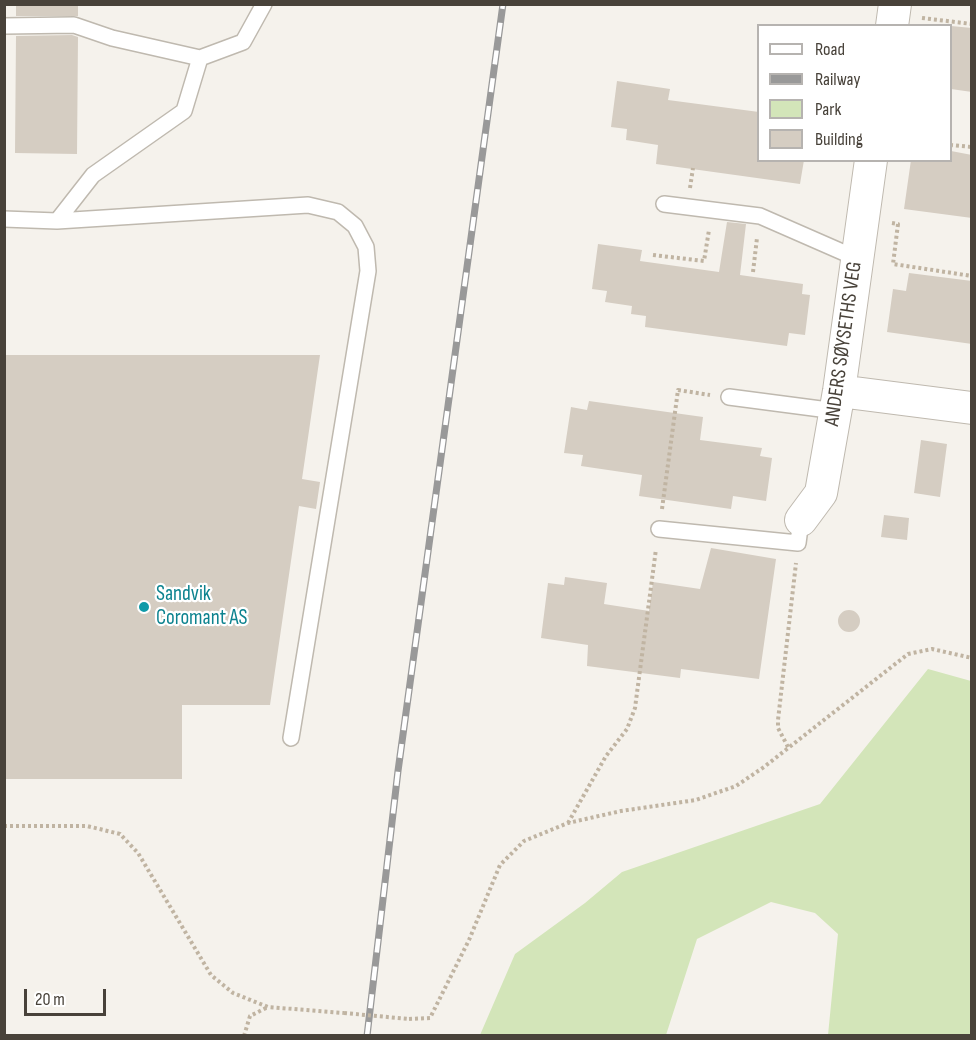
<!DOCTYPE html>
<meta charset="utf-8">
<style>
body{margin:0}
#map{position:relative;width:976px;height:1040px;overflow:hidden;background:#f5f2ec;font-family:"Sofia Sans Condensed",sans-serif}
canvas{display:block}
.frame{position:absolute;inset:0;border:6px solid #48423a;pointer-events:none}
.legend{position:absolute;left:757px;top:24px;width:195px;height:138px;box-sizing:border-box;background:#fff;border:2px solid #b6b3b0;margin:0;padding:8px 10px;list-style:none;font-size:18px;color:#48423a}
.legend li{display:flex;align-items:center;gap:12px;height:30px}
.legend b{width:30px;border:2px solid #b6b3b0}
.scale{position:absolute;left:24px;top:989px;width:82px;height:27px;box-sizing:border-box;border:3px solid #48423a;border-top:0;padding-left:8px;font-size:18px;line-height:21px;white-space:nowrap;color:#48423a;-webkit-text-stroke:4px #fff;paint-order:stroke}
</style>
<div id="map">
<canvas width="976" height="1040"></canvas>
<div class="frame"></div>
<ul class="legend">
<li><b style="height:8px;background:#fff"></b>Road</li>
<li><b style="height:8px;background:#999"></b>Railway</li>
<li><b style="height:16px;background:#d3e5b9"></b>Park</li>
<li><b style="height:16px;background:#d5cdc2"></b>Building</li>
</ul>
<div class="scale">20 m</div>
</div>
<script>
const context = document.querySelector('canvas').getContext('2d');
context.lineJoin = 'round';
function fillPath(path, color) { context.fillStyle = color; context.fill(path, 'evenodd'); }
const poly = rows => new Path2D(rows.map(r => 'M' + r).join(''));
function strokePath(path, color, width, dash) { context.strokeStyle = color; context.lineWidth = width; context.lineCap = dash ? 'butt' : 'round'; context.setLineDash(dash || []); context.stroke(path); }
function label(font, color, halo, rows, align = 'center') {
  context.font = font + ' "Sofia Sans Condensed",sans-serif'; context.lineWidth = 4.5; context.setLineDash([]); context.textBaseline = 'middle'; context.strokeStyle = halo; context.fillStyle = color; for (const [text, x, y, turn = 0] of rows) {
    context.save(); context.translate(x, y); context.rotate((+turn || 0) * Math.PI / 180); context.textAlign = isNaN(turn) ? turn : align; if (halo) context.strokeText(text, 0, 0); context.fillText(text, 0, 0); context.restore();
  }
}
fillPath(poly([
 [928,669,971,681,971,1035,828,1035,838,934,815,913,771,902,697,939,666,1035,480,1035,515,954,585,903,622,872,820,804]
]), '#d3e5b9');
fillPath(poly([
 [16,4,78,4,78,16,16,16],
 [951,26,972,28,972,92,951,89],
 [72,35,78,37,77,154,15,153,16,36],
 [617,81,670,89,668,100,759,112,759,160,804,160,800,184,656,164,658,145,626,140,627,129,611,127],
 [951,151,972,155,972,218,904,209,911,160,951,160],
 [727,222,746,224,740,275,803,284,802,294,810,295,805,335,789,333,787,346,645,327,646,316,631,314,632,306,605,302,607,291,592,289,598,244,642,250,640,261,719,272],
 [909,273,972,281,972,344,887,332,893,289,906,291],
 [4,355,320,355,302,479,320,482,316,509,299,506,270,705,182,705,182,779,4,779],
 [589,401,703,417,700,440,762,448,760,456,772,458,766,501,733,496,731,509,639,496,642,475,581,466,583,455,564,453,571,407,587,410],
 [921,440,947,444,940,497,914,493],
 [884,515,909,518,907,540,881,537],
 [711,548,776,559,759,679,681,669,680,678,587,666,588,645,541,638,548,583,564,585,565,577,607,583,604,604,649,611,653,582,700,589],
 '838 621a11 11 0 1 1 22 0a11 11 0 1 1-22 0Z'
]), '#d5cdc2');
const service = poly([
 [4,26,74,25,112,38,200,58,243,42,264,4],
 [664,204,760,216,856,258],
 [4,219,57,221,308,205,338,212,355,226,366,247,368,271,291,738],
 [57,221,93,175,184,111,200,58],
 [729,397,836,411],
 [659,529,798,543,801,520]
]);
const minor = poly([
 [892,26,895,4],
 [839,391,972,408],
 [801,520,821,493,839,391,871,160]
]);
strokePath(service, '#bfb9af', 18);
strokePath(minor, '#bfb9af', 34);
strokePath(poly([
 [922,18,972,24],
 [950,145,972,147],
 [690,188,693,168],
 [892,223,898,224,893,264,972,276],
 [653,255,704,261,709,230],
 [753,272,757,238],
 [662,509,678,390,710,395],
 [788,747,778,728,778,720,796,563],
 [568,823,606,756,627,729,635,708,656,549],
 [4,826,87,826,120,834,138,853,211,975,233,993,268,1007,344,1013],
 [409,1019,430,1018,469,940,500,865,524,841,568,823,621,811,696,800,736,786,764,767,908,654,932,649,972,658],
 [244,1036,250,1016,268,1007]
]), '#c0b4a2', 4, [3, 3]);
strokePath(service, '#fff', 15);
strokePath(minor, '#fff', 32);
const rail = poly([
 [367,1036,398,771,503,4]
]);
strokePath(rail, '#999', 7);
strokePath(rail, '#fff', 4.5, [14]);
strokePath(poly([
 [344,1013,409,1019]
]), '#c0b4a2', 4, [3, 3]);
for (const [x, y, r, color] of [
 [144,607,6,"#0f9aa8"]
]) { const dot = new Path2D(); dot.arc(x, y, r, 0, 2 * Math.PI); context.fillStyle = color; context.fill(dot); strokePath(dot, '#fff', 2); }
label('21px', '#48423a', '#fff', [
 ["ANDERS SØYSETHS VEG",844,344,-82]
]);
label('21px', '#0d838f', '#fff', [
 ["Sandvik",156,595],
 ["Coromant AS",156,619]
], 'left');
</script>
